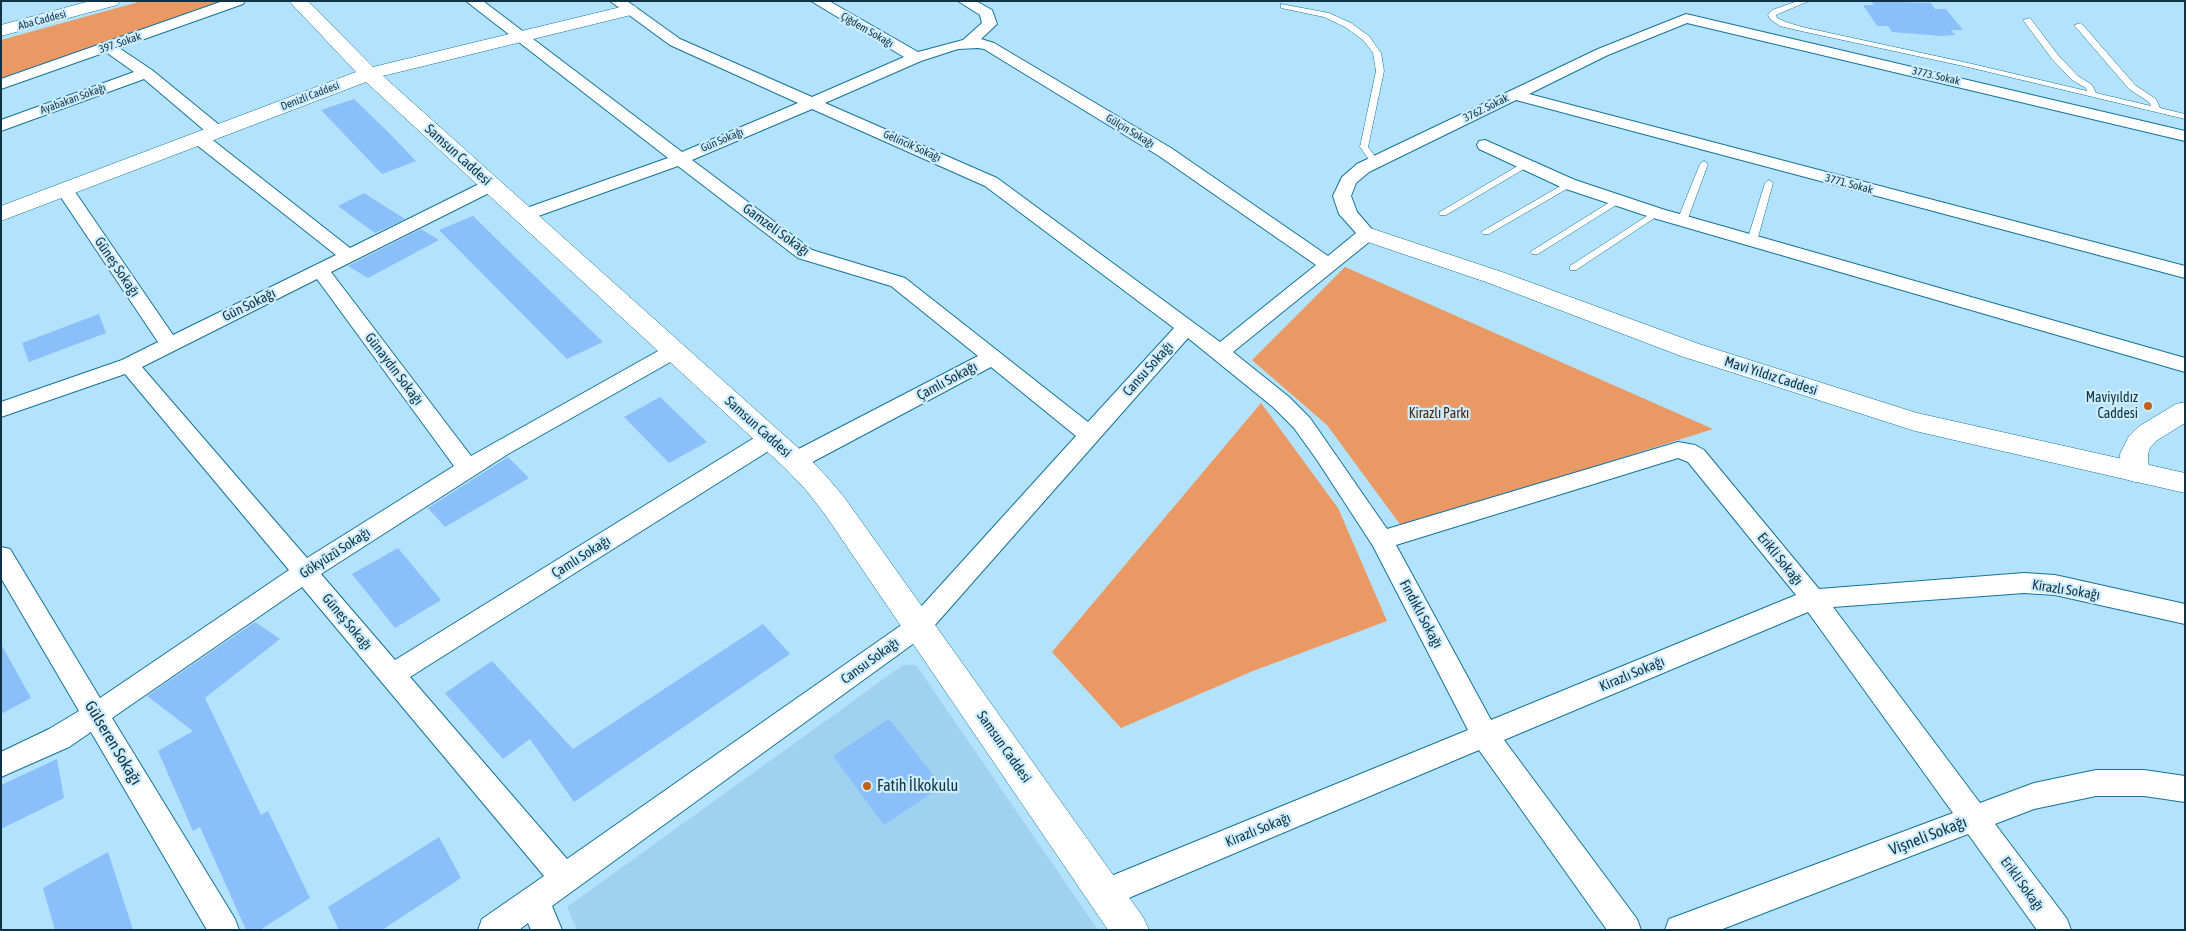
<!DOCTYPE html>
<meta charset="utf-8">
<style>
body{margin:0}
#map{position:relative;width:2186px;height:931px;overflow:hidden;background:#b3e2fc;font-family:"Asap Condensed",sans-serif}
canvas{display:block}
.frame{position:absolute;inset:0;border:2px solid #0f3344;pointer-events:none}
</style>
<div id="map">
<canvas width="2186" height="931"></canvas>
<div class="frame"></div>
</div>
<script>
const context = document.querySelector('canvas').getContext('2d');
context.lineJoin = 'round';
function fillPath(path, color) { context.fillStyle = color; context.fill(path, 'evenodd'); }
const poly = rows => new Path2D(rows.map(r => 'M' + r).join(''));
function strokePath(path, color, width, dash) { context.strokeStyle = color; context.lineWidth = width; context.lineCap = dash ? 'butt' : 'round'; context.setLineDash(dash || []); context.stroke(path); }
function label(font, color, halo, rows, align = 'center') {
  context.font = font + ' "Asap Condensed",sans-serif'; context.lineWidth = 4.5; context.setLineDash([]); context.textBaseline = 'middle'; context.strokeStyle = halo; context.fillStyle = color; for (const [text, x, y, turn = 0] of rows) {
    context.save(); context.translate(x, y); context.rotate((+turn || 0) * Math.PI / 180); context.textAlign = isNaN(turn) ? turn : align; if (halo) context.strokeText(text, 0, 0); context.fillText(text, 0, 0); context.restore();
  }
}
fillPath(poly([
 [903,665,916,665,1098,930,577,930,567,907]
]), '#9fd2ef');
fillPath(poly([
 [142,1,223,1,1,79,1,40],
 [1345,267,1713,429,1402,527,1327,425,1252,360],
 [1261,403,1338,508,1387,621,1253,671,1121,728,1052,652]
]), '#ea9965');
fillPath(poly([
 [1871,1,1931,3,1935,9,1946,9,1963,30,1951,30,1955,35,1942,36,1892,32,1888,26,1877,26,1863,5,1874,5],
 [354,99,388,132,416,161,382,174,321,110],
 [364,193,405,219,375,233,338,206],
 [473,216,513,255,603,342,567,359,439,230],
 [421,229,439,240,368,278,348,266],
 [99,314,106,333,29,362,22,343],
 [660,397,707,442,669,463,624,417],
 [508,457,529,478,445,527,428,508],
 [398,548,441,600,395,628,352,574],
 [255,622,280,639,205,698,261,815,268,811,310,898,260,930,246,930,200,827,193,831,158,751,193,731,147,696],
 [763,624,790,654,574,802,530,739,503,759,445,693,492,661,573,749],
 [1,644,31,698,1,714],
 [889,719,942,786,884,825,833,756],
 [57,759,64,798,1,829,1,785],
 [439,837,461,878,382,930,339,930,328,907],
 [108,852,133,930,55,930,43,888]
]), '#8bbffa');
const service = poly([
 [1798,1,1809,1,1778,14,1776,15,1777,18,1786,22,1802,27,1968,63,2087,91,2086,88,2072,80,2052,59,2023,20,2030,18,2058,55,2078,76,2092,85,2096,93,2151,106,2149,102,2129,89,2074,25,2081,23,2135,85,2156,99,2160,108,2185,114,2185,119,1968,67,1801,31,1780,26,1770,19,1768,15,1772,10,1798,1],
 [1281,4,1329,13,1351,23,1369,36,1381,53,1384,71,1368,147,1379,162,1378,164,1372,164,1360,147,1376,71,1373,53,1363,40,1345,27,1324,17,1281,8,1281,4],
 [1526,161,1529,162,1529,166,1446,215,1440,215,1438,213,1526,161],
 [1704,161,1708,164,1687,221,1682,224,1679,223,1677,221,1700,164,1704,161],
 [1769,180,1773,183,1757,241,1755,243,1749,243,1747,241,1765,183,1769,180],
 [1569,181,1572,182,1572,186,1489,234,1483,234,1481,232,1569,181],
 [1618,197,1622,200,1621,202,1538,254,1532,254,1530,252,1618,197],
 [1656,210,1661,213,1659,215,1576,270,1570,270,1570,266,1656,210]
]);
const minor = poly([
 [223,1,245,1,243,4,119,48,152,70,223,128,225,132,223,136,211,136,144,79,1,131,1,120,134,72,106,52,1,89,1,79,223,1],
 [466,1,483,1,682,152,798,103,670,45,610,1,627,1,680,39,812,97,904,57,811,1,829,1,918,52,963,40,982,23,980,15,958,1,976,1,992,10,997,24,981,39,994,43,1171,148,1328,256,1356,233,1339,214,1333,196,1342,177,1357,164,1598,49,1686,14,2185,131,2185,141,1687,23,1608,55,1529,94,2185,266,2185,278,1516,100,1369,172,1356,183,1351,196,1357,212,1376,234,1374,238,1233,352,1289,397,1310,418,1387,529,1678,442,1695,445,1704,450,1819,589,2024,573,2055,575,2185,604,2185,624,2055,595,2024,593,1833,607,1980,803,2034,783,2096,770,2144,770,2185,776,2185,802,2144,796,2096,796,2034,809,1995,824,2067,919,2071,930,2037,930,1968,834,1720,930,1665,930,1669,919,1680,915,1953,813,1808,612,1504,740,1637,919,1641,930,1607,930,1479,750,1105,908,1094,903,1090,893,1094,883,1468,730,1373,546,1317,460,1294,428,1273,407,1188,338,928,633,552,906,562,930,531,930,528,923,519,930,478,930,482,919,544,876,302,587,112,718,235,919,239,930,207,930,91,732,69,747,1,777,1,752,49,729,79,711,1,578,1,547,10,549,100,698,289,570,125,374,1,417,1,402,122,360,158,342,56,190,59,186,65,185,71,186,173,335,336,255,193,142,191,138,193,134,205,134,350,248,485,181,491,180,497,181,500,185,497,189,331,272,471,456,667,346,674,344,681,346,684,351,681,356,508,454,321,574,395,660,762,433,770,431,778,433,781,439,778,445,410,677,567,859,910,619,1076,436,991,367,803,467,795,469,787,467,784,461,787,455,978,356,891,286,798,258,678,166,530,219,524,220,518,219,515,215,518,211,668,158,466,1],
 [978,48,984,49,1159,156,1316,265,1220,342,997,178,825,103,921,61,958,49,978,48],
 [812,109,985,186,1174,328,1088,422,905,278,812,250,692,160,812,109],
 [317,279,454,466,307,558,142,367,317,279],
 [1678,458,1688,462,1796,595,1491,720,1396,545,1678,458],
 [1485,140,1575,180,1662,209,2185,358,2185,372,1650,217,1563,188,1479,149,1477,145,1479,141,1485,140]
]);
const tertiary = poly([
 [90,1,120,1,117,5,1,36,1,25,90,1],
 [289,1,308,1,373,67,629,5,635,6,638,10,635,14,383,76,805,454,826,476,844,497,1143,917,1149,930,1108,930,824,513,806,490,785,468,366,82,1,221,1,206,356,72,289,1],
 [2185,402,2185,423,2156,441,2150,448,2148,454,2149,472,2145,479,2135,482,2125,479,2121,472,2120,454,2129,436,2138,427,2176,404,2185,402]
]);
const secondary = poly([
 [1367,227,1502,272,1699,344,1917,413,2185,473,2185,493,1915,431,1681,356,1486,282,1359,239,1356,234,1359,229,1367,227]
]);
strokePath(service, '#14739a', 1);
strokePath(minor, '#14739a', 2);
strokePath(tertiary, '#14739a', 1);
strokePath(secondary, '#14739a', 1);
fillPath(service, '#fff');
fillPath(minor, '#fff');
fillPath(tertiary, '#fff');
fillPath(secondary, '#fff');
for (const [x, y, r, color] of [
 [2148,406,5,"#c06216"],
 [867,786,5,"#c06216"]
]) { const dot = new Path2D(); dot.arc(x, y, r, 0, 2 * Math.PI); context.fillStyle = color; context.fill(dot); strokePath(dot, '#cdedfe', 2); }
label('11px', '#0f3344', '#cdedfe', [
 ["Aba Caddesi",42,20,-15],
 ["Çiğdem Sokağı",867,30,30],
 ["397. Sokak",120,43,-19],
 ["3773. Sokak",1936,76,13],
 ["Denizli Caddesi",310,96,-21],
 ["Ayabakan Sokağı",73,99,-20],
 ["3762. Sokak",1486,108,-26],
 ["Gülçin Sokağı",1130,131,31],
 ["Gün Sokağı",722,140,-23],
 ["Gelincik Sokağı",912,146,24],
 ["3771. Sokak",1849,184,15]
]);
label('14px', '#0f3344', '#cdedfe', [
 ["Samsun Caddesi",458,155,42],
 ["Gamzeli Sokağı",776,230,36],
 ["Güneş Sokağı",117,267,56],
 ["Gün Sokağı",249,305,-26],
 ["Günaydın Sokağı",394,369,53],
 ["Cansu Sokağı",1148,369,-48],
 ["Mavi Yıldız Caddesi",1771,376,18],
 ["Çamlı Sokağı",947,381,-28],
 ["Samsun Caddesi",758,427,42],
 ["Gökyüzü Sokağı",335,553,-33],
 ["Çamlı Sokağı",581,557,-32],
 ["Erikli Sokağı",1780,559,51],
 ["Kirazlı Sokağı",2066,590,9],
 ["Fındıklı Sokağı",1421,614,62],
 ["Güneş Sokağı",347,622,50],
 ["Cansu Sokağı",870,661,-36],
 ["Kirazlı Sokağı",1632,674,-23],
 ["Samsun Caddesi",1004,747,55],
 ["Kirazlı Sokağı",1258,830,-22],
 ["Erikli Sokağı",2022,884,54]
]);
label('14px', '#0f3344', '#cdedfe', [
 ["Maviyıldız",2138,398],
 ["Caddesi",2138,414]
], 'right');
label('14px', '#4d270c', '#cdedfe', [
 ["Kirazlı Parkı",1439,414]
]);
label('16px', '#0f3344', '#cdedfe', [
 ["Gülseren Sokağı",113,743,59],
 ["Vişneli Sokağı",1928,836,-21]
]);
label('16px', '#0f3344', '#cdedfe', [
 ["Fatih İlkokulu",877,786]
], 'left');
</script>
